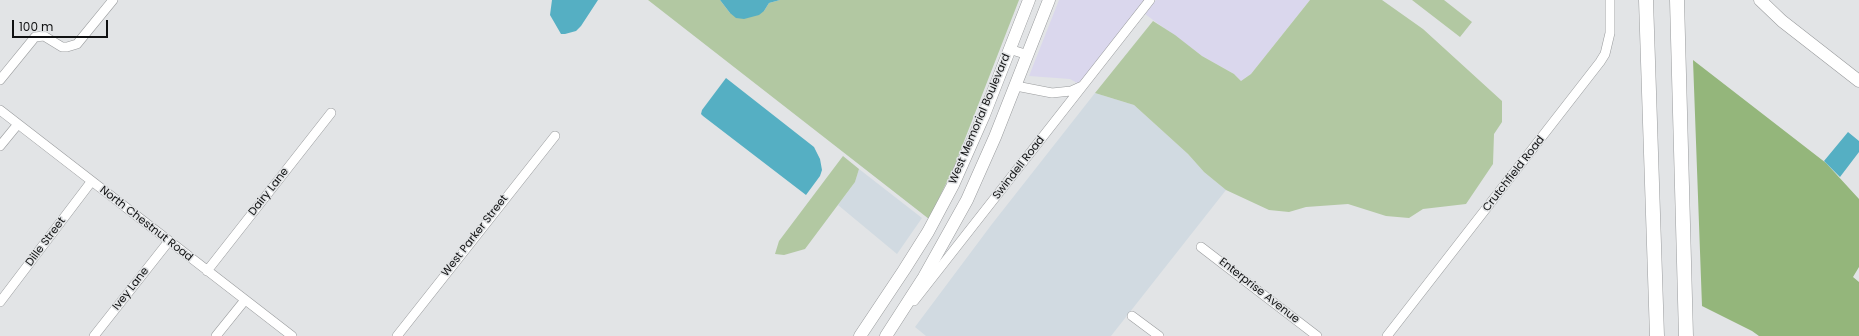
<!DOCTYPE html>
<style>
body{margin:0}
#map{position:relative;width:1859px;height:336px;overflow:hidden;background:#e2e4e6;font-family:Poppins,sans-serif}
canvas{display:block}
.scale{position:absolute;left:12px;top:20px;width:96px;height:18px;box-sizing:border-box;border:2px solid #101112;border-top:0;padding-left:5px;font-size:12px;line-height:14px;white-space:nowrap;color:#101112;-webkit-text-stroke:3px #e2e4e6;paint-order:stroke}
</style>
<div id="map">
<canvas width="1859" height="336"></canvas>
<div class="scale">100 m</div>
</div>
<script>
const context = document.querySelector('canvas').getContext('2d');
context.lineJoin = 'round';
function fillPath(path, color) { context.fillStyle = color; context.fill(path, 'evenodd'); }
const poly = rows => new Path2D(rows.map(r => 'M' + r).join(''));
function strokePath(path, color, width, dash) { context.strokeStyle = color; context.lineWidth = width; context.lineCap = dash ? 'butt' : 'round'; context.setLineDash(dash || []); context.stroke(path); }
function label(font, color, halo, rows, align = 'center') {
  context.font = font + ' Poppins,sans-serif'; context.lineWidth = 3; context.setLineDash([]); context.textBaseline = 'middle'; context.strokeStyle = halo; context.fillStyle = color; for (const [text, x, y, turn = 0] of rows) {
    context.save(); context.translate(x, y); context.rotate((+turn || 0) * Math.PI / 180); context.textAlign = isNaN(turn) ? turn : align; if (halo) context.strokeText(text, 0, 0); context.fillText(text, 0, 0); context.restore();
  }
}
fillPath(poly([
 [1095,93,1134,105,1188,154,1204,172,1226,190,1111,336,926,336,915,327,992,224],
 [859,169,922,218,897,254,838,205,855,182]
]), '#d1dae1');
fillPath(poly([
 [1059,0,1145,0,1079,84,1070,79,1029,76],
 [1156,0,1310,0,1251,74,1241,81,1234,74,1202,56,1145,14]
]), '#dad7ed');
fillPath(poly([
 [648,0,720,0,730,13,764,11,769,3,780,0,1019,0,954,167,929,219],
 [1310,0,1382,0,1423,29,1502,101,1502,122,1494,134,1493,164,1466,204,1423,209,1409,218,1386,216,1348,204,1306,207,1289,212,1269,210,1226,190,1204,172,1188,154,1134,105,1095,93,1153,21,1175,35,1202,56,1234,74,1241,81,1251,74],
 [1412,0,1444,0,1472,22,1460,37],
 [843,156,859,169,855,182,805,249,784,255,775,254,779,241]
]), '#b2c8a2');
fillPath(poly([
 [1693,60,1826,163,1859,199,1859,267,1853,277,1859,282,1859,336,1759,336,1752,331,1702,306]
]), '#94b67b');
fillPath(poly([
 [552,0,598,0,581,26,576,31,565,34,561,34,550,15],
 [720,0,780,0,769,3,764,11,759,15,744,19,736,18,730,13],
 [726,78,814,147,820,159,822,170,820,176,806,195,703,116,701,114,702,110],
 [1848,132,1859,141,1859,152,1840,177,1824,161]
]), '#55afc3');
const minor = poly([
 [1009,49,1028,55],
 [0,80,35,37,44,36,62,47,67,47,77,44,113,0],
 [1016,86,1052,93,1071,91,1082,86],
 [0,110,292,336],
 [0,146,18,124],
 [1201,247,1317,336],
 [207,271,331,113],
 [914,301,1150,0],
 [0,302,91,182],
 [1132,316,1159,336],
 [94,336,169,241],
 [216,336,245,300],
 [397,336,555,136],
 [1387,336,1600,62,1605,54,1610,33,1610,0]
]);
const major = poly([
 [1760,0,1782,21,1859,81],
 [860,336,904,270,928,232,953,185,984,115,1029,0],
 [886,336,924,277,967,200,995,137,1049,0]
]);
const highway = poly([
 [1646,0,1657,336],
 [1677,0,1686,336]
]);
strokePath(minor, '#999b9d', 10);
strokePath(major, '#999b9d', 13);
strokePath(highway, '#999b9d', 15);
strokePath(minor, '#fff', 9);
strokePath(major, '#fff', 12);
strokePath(highway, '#fff', 14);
label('11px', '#101112', '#e2e4e6', [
 ["West Memorial Boulevard",980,119,-67],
 ["Swindell Road",1019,168,-52],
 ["Crutchfield Road",1514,174,-52],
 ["Dairy Lane",269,192,-52],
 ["North Chestnut Road",146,224,38],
 ["West Parker Street",475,236,-52],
 ["Dille Street",46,242,-53],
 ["Ivey Lane",131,289,-52],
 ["Enterprise Avenue",1259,291,38]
]);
</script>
